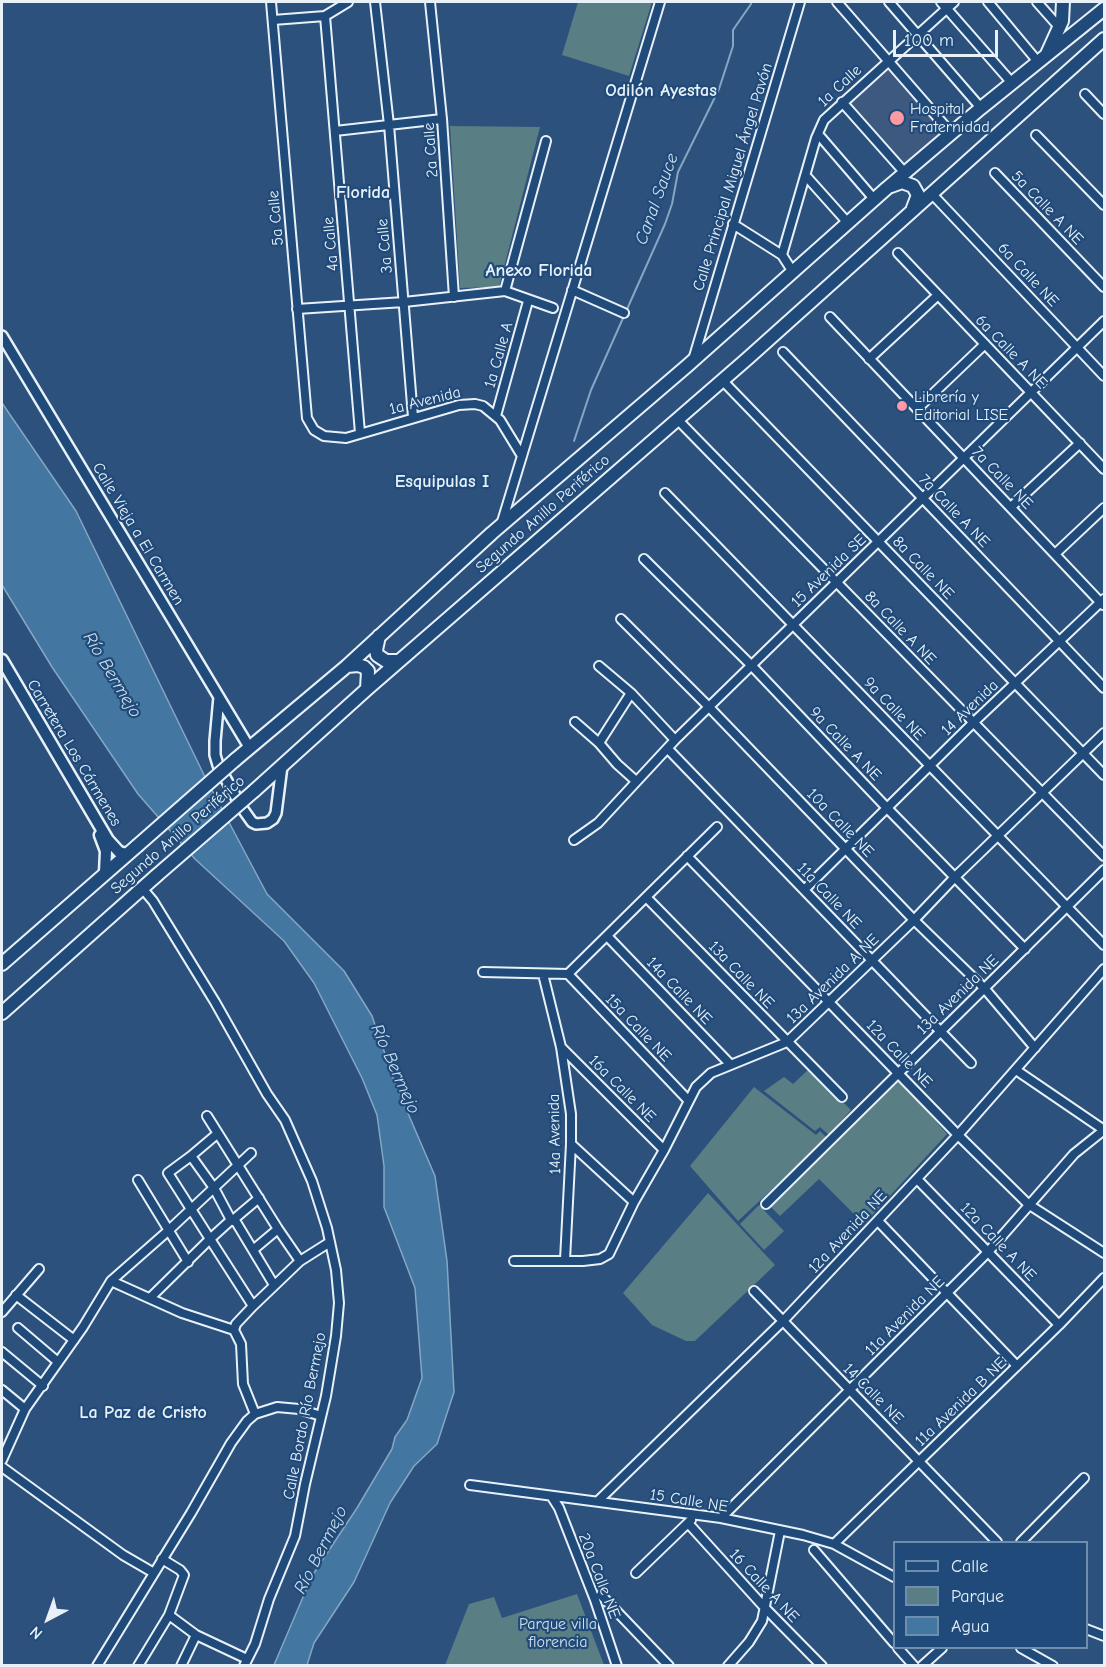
<!DOCTYPE html>
<meta charset="utf-8">
<style>
body{margin:0}
#map{position:relative;width:1106px;height:1667px;overflow:hidden;background:#2d517d;font-family:"Comic Neue",sans-serif}
canvas{display:block}
.frame{position:absolute;inset:0;border:3px solid #e8f1f8;pointer-events:none}
.legend{position:absolute;left:893px;top:1541px;width:195px;height:108px;box-sizing:border-box;background:#1f4a7a;border:2px solid #6f8dac;margin:0;padding:8px 10px;list-style:none;font-size:18px;color:#e8f1f8}
.legend li{display:flex;align-items:center;gap:12px;height:30px}
.legend b{width:30px;border:2px solid #6f8dac}
.north{position:absolute;left:18px;top:1589px;width:60px;height:60px;-webkit-text-stroke:4px #1f4a7a;paint-order:stroke;rotate:221deg;font-size:16px;font-weight:700;line-height:24px;text-align:center;color:#e8f1f8}
.north::after{content:'';display:block;margin:auto;width:21px;height:27px;background:#e8f1f8;clip-path:polygon(50% 0,100% 100%,50% 72%,0 100%)}
.scale{position:absolute;left:893px;top:30px;width:105px;height:27px;box-sizing:border-box;border:3px solid #e8f1f8;border-top:0;padding-left:8px;font-size:18px;line-height:21px;white-space:nowrap;color:#e8f1f8;-webkit-text-stroke:4px #1f4a7a;paint-order:stroke}
</style>
<div id="map">
<canvas width="1106" height="1667"></canvas>
<div class="frame"></div>
<ul class="legend">
<li><b style="height:8px;background:#1f4a7a"></b>Calle</li>
<li><b style="height:16px;background:#597e84"></b>Parque</li>
<li><b style="height:16px;background:#4376a0"></b>Agua</li>
</ul>
<div class="north">N</div>
<div class="scale">100 m</div>
</div>
<script>
const context = document.querySelector('canvas').getContext('2d');
context.lineJoin = 'round';
function fillPath(path, color) { context.fillStyle = color; context.fill(path, 'evenodd'); }
const poly = rows => new Path2D(rows.map(r => 'M' + r).join(''));
function strokePath(path, color, width, dash) { context.strokeStyle = color; context.lineWidth = width; context.lineCap = dash ? 'butt' : 'round'; context.setLineDash(dash || []); context.stroke(path); }
function label(font, color, halo, rows, align = 'center') {
  context.font = font + ' "Comic Neue",sans-serif'; context.lineWidth = 4.5; context.setLineDash([]); context.textBaseline = 'middle'; context.strokeStyle = halo; context.fillStyle = color; for (const [text, x, y, turn = 0] of rows) {
    context.save(); context.translate(x, y); context.rotate((+turn || 0) * Math.PI / 180); context.textAlign = isNaN(turn) ? turn : align; if (halo) context.strokeText(text, 0, 0); context.fillText(text, 0, 0); context.restore();
  }
}
fillPath(poly([
 [891,68,946,132,904,168,848,105]
]), '#3e5980');
fillPath(poly([
 [578,2,652,2,629,76,562,55],
 [450,126,540,127,499,287,460,288],
 [809,1069,851,1110,829,1135,820,1127,815,1131,764,1091,784,1077,793,1084],
 [899,1080,947,1134,864,1224,819,1179,780,1216,770,1206],
 [754,1087,816,1135,820,1131,827,1138,738,1221,690,1166],
 [708,1193,775,1265,695,1341,686,1341,652,1325,623,1293],
 [759,1205,784,1231,764,1250,740,1224],
 [577,1594,604,1665,445,1665,469,1604,494,1597,502,1618]
]), '#597e84');
const water = poly([
 [2,403,76,511,205,777,267,894,344,971,372,1016,395,1083,435,1176,447,1261,454,1392,437,1444,414,1466,390,1503,354,1582,314,1643,307,1665,274,1665,312,1576,357,1508,392,1449,395,1437,407,1420,422,1378,415,1288,384,1207,384,1166,377,1115,362,1078,314,983,284,941,195,859,138,794,52,667,2,585,2,403]
]);
fillPath(water, '#4376a0');
strokePath(water, '#85a7c3', 1.5);
strokePath(poly([
 [574,441,591,390,665,224,672,204,678,172,719,89,733,46,733,30,751,4,751,2]
]), '#85a7c3', 2);
const minor = poly([
 [271,2,307,418,314,430,324,436,346,438,459,405,475,404,483,406,500,420,522,456],
 [375,2,389,125,413,417],
 [430,2,442,119,454,297],
 [837,2,952,134],
 [889,2,981,108],
 [941,2,1012,83],
 [988,2,1039,63],
 [1037,2,1060,28],
 [325,16,360,433],
 [273,20,325,16,348,2],
 [1085,94,1104,114],
 [842,102,905,173],
 [335,131,442,119],
 [818,134,874,199],
 [1036,135,1104,205],
 [995,173,1104,287],
 [806,176,848,223],
 [932,194,1104,376],
 [733,224,782,255,793,272],
 [898,253,1104,469],
 [782,255,816,138,824,120,954,2],
 [572,290,624,313],
 [505,291,546,141],
 [297,309,404,302,505,291,553,308],
 [830,317,1103,605],
 [783,352,1104,688],
 [869,359,938,295],
 [693,360,800,2],
 [722,380,1104,775],
 [917,409,985,344],
 [496,416,528,301],
 [677,419,1104,856],
 [665,493,1104,945],
 [1011,507,1080,443],
 [501,525,660,2],
 [1055,554,1104,508],
 [644,559,752,666,887,808,1025,949],
 [621,619,709,707,914,920,985,989,1035,1048],
 [599,666,631,693,675,740],
 [575,722,599,743,617,764,636,781],
 [599,743,631,693],
 [668,749,971,1063],
 [574,840,598,823,675,740,1104,321],
 [687,856,958,1135,1028,1204,1104,1253],
 [142,888,153,901,215,1002,267,1094,285,1120,312,1181,327,1228,336,1270,339,1303,336,1336,326,1396,305,1484,295,1536,269,1599,255,1644,244,1666],
 [804,890,974,722,1104,599],
 [646,897,842,1097],
 [608,937,730,1064],
 [483,972,568,974,717,827],
 [543,974,561,1047,571,1114,571,1144,565,1260],
 [568,974,688,1100],
 [561,1047,664,1150],
 [1016,1070,1104,1130],
 [207,1116,278,1229,300,1261],
 [571,1144,634,1202],
 [191,1156,217,1134],
 [917,1179,1059,1325],
 [138,1180,188,1262],
 [766,1204,1104,870],
 [231,1220,214,1188,191,1156,168,1173,210,1239,231,1220,236,1222,274,1285],
 [233,1220,259,1198],
 [878,1221,1017,1366],
 [253,1250,278,1229],
 [514,1261,583,1261,600,1259,609,1254,634,1202,664,1150,696,1087,711,1073,787,1042,914,920,955,877,1104,733],
 [111,1281,182,1313,234,1330,241,1344,243,1384,255,1414],
 [754,1291,997,1542],
 [16,1295,74,1340],
 [150,1298,210,1239,253,1306],
 [2,1312,39,1269],
 [18,1328,58,1362],
 [234,1330,236,1324,253,1306,300,1261,330,1242],
 [2,1352,43,1386],
 [2,1390,25,1409],
 [2,1460,25,1409,83,1327,111,1281,169,1230,251,1153],
 [2,1467,123,1555,154,1573],
 [470,1485,721,1518,803,1535,834,1544,894,1577],
 [552,1497,559,1508,595,1600,617,1666],
 [598,1501,783,1321,958,1135,1104,969],
 [721,1518,988,1252,1074,1154,1104,1130],
 [688,1523,765,1608,822,1666],
 [1021,1542,1084,1478],
 [834,1544,1059,1325,1104,1278],
 [814,1550,894,1643],
 [636,1573,691,1520],
 [601,1595,669,1666],
 [169,1615,196,1635,247,1659],
 [1086,1629,1104,1636],
 [898,1648,914,1666],
 [1021,1648,1053,1666],
 [97,1666,191,1513,231,1443,247,1421,255,1414,277,1407,299,1409,321,1416],
 [138,1666,169,1615,184,1575,180,1570,162,1559],
 [181,1666,196,1635],
 [728,1666,749,1642,762,1621,780,1531],
 [922,1666,942,1648]
]);
const tertiary = poly([
 [2,336,249,747],
 [219,697,215,741,215,755,218,765,242,808,252,822,256,824,267,823,273,819,276,813,282,766]
]);
const secondary = poly([
 [2,660,108,840,119,852,127,854],
 [100,835,106,851,105,873]
]);
const primary = poly([
 [1047,54,1062,21,1063,2],
 [891,186,902,182,913,186,918,195,913,208],
 [379,636,376,650,377,655,386,661,399,661],
 [347,666,358,665,364,667,368,671,367,689],
 [235,760,347,666,492,533,687,366,887,188,981,108,1104,9],
 [254,791,367,689,747,359,1104,39],
 [2,964,137,846],
 [2,1013,156,876]
]);
strokePath(minor, '#e8f1f8', 12);
strokePath(tertiary, '#e8f1f8', 14);
strokePath(secondary, '#e8f1f8', 15);
strokePath(primary, '#e8f1f8', 16);
strokePath(minor, '#1f4a7a', 8);
strokePath(tertiary, '#1f4a7a', 9);
strokePath(secondary, '#1f4a7a', 10);
strokePath(primary, '#1f4a7a', 12);
const primaryBridge = poly([
 [137,846,235,760],
 [156,876,254,791]
]);
strokePath(primaryBridge, '#e8f1f8', 16, []);
strokePath(primaryBridge, '#1f4a7a', 12);
for (const [x, y, r, color] of [
 [897,118,8,"#ff9aa2"],
 [902,406,6,"#ff9aa2"]
]) { const dot = new Path2D(); dot.arc(x, y, r, 0, 2 * Math.PI); context.fillStyle = color; context.fill(dot); strokePath(dot, '#1f4a7a', 2); }
label('16px', '#e8f1f8', '#1f4a7a', [
 ["1a Calle",840,86,-43],
 ["2a Calle",431,150,-94],
 ["Calle Principal Miguel Ángel Pavón",733,177,-73],
 ["5a Calle A NE",1047,208,46],
 ["5a Calle",276,218,-95],
 ["4a Calle",331,244,-95],
 ["3a Calle",385,246,-95],
 ["6a Calle NE",1028,275,47],
 ["6a Calle A NE",1011,352,46],
 ["1a Calle A",499,355,-74],
 ["1a Avenida",425,401,-14],
 ["7a Calle NE",1002,478,46],
 ["7a Calle A NE",954,511,46],
 ["Segundo Anillo Periférico",543,514,-41],
 ["Calle Vieja a El Carmen",138,534,59],
 ["8a Calle NE",923,568,46],
 ["15 Avenida SE",829,571,-44],
 ["8a Calle A NE",900,628,46],
 ["14 Avenida",970,708,-44],
 ["9a Calle NE",894,709,46],
 ["9a Calle A NE",845,744,46],
 ["Carretera Los Cármenes",74,753,59],
 ["10a Calle NE",840,823,46],
 ["Segundo Anillo Periférico",178,835,-41],
 ["11a Calle NE",829,896,46],
 ["13a Calle NE",741,975,46],
 ["13a Avenida A NE",833,979,-44],
 ["14a Calle NE",679,991,46],
 ["13a Avenida NE",958,995,-44],
 ["15a Calle NE",638,1028,46],
 ["12a Calle NE",899,1054,46],
 ["16a Calle NE",622,1089,45],
 ["14a Avenida",555,1134,-91],
 ["12a Avenida NE",848,1232,-47],
 ["12a Calle A NE",998,1242,46],
 ["11a Avenida NE",905,1316,-45],
 ["14 Calle NE",873,1394,45],
 ["11a Avenida B NE",961,1402,-44],
 ["Calle Bordo Río Bermejo",305,1416,-79],
 ["15 Calle NE",689,1501,9],
 ["20a Calle NE",599,1576,69],
 ["16 Calle A NE",764,1586,47]
]);
label('16px', '#e8f1f8', '#1f4a7a', [
 ["Hospital",910,109],
 ["Fraternidad",910,127],
 ["Librería y",914,397],
 ["Editorial LISE",914,415]
], 'left');
label('16px', '#d3e0e7', '#1f4a7a', [
 ["Parque villa",558,1624],
 ["florencia",558,1642]
]);
label('bold 18px', '#e8f1f8', '#1f4a7a', [
 ["Odilón Ayestas",661,91],
 ["Florida",363,193],
 ["Anexo Florida",539,271],
 ["Esquipulas I",442,482],
 ["La Paz de Cristo",143,1413]
]);
label('italic 18px', '#cfdfeb', '#1f4a7a', [
 ["Canal Sauce",657,199,-70],
 ["Río Bermejo",112,675,59],
 ["Río Bermejo",395,1069,66],
 ["Río Bermejo",321,1550,-63]
]);
</script>
